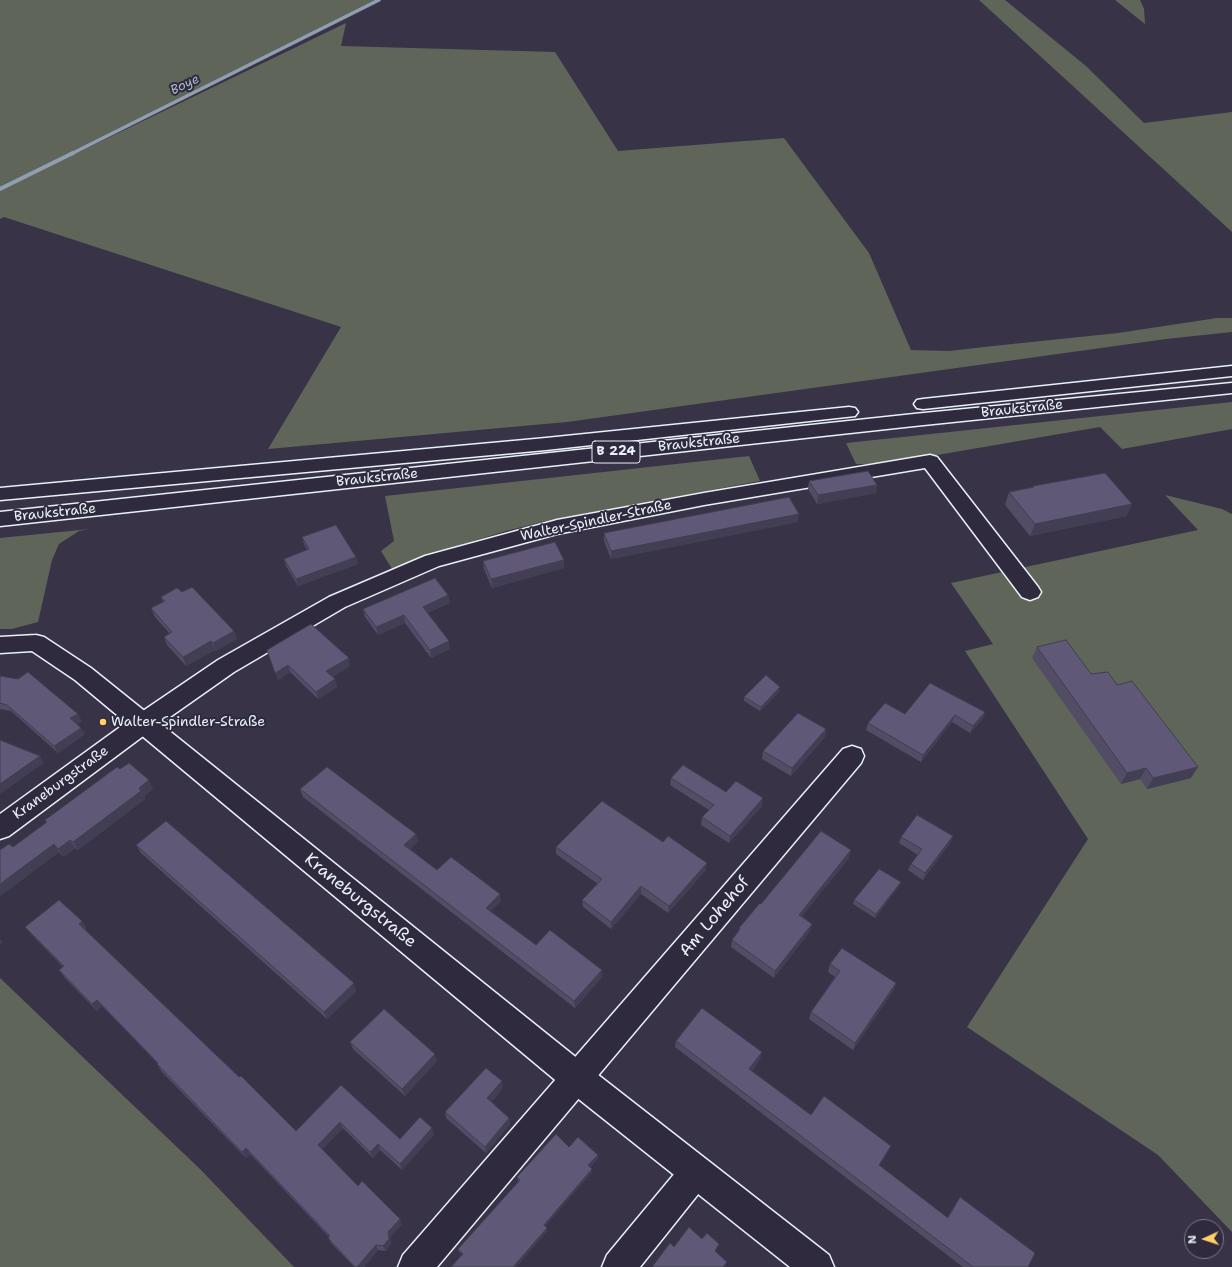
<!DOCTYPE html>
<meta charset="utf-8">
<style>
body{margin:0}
#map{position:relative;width:1232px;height:1267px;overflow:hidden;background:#393348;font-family:"Shantell Sans",sans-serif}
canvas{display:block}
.north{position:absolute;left:1184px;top:1219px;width:40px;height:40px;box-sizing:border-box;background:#2f2a3d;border:1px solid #797a88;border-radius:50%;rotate:267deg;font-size:11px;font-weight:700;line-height:16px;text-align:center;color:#e8f1f8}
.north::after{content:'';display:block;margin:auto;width:14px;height:18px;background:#ffd166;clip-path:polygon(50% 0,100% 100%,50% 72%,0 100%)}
</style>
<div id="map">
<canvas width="1232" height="1267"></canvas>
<div class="north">N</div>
</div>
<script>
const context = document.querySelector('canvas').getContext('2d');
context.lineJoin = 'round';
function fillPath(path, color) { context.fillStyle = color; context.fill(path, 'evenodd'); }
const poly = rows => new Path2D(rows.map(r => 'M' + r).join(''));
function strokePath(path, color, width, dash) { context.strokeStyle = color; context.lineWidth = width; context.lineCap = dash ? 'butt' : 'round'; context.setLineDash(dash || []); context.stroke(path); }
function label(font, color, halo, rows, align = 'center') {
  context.font = font + ' "Shantell Sans",sans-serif'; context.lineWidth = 4; context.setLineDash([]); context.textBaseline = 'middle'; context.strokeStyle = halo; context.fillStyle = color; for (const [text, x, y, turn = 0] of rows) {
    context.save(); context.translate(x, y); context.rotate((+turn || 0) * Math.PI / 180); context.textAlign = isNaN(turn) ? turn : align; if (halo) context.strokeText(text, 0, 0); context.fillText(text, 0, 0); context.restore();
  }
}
fillPath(poly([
 [0,0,378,0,0,188],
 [979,0,1005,0,1086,66,1144,123,1232,112,1232,232],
 [1115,0,1140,0,1144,9,1145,24],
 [346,23,341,46,555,52,618,151,784,138,869,253,911,350,949,351,993,346,1118,333,1217,318,1232,318,1232,332,1166,339,567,422,268,449,341,327,4,217,0,219,0,190],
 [1232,402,1232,429,1122,449,1100,427,885,464,856,464,846,443],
 [749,456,760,481,546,521,506,531,428,555,392,569,381,551,394,541,385,496],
 [1165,495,1222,509,1232,514,1232,1232,1158,1155,967,1027,1088,839,965,651,993,644,951,583,1198,530],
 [90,529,79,531,59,544,52,560,38,622,12,629,0,629,0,538],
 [0,978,200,1169,294,1267,0,1267]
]), '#5f6558');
strokePath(poly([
 [71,154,379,0]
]), '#8f9eb0', 3.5);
strokePath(poly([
 [0,189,73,153]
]), '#8f9eb0', 4);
const street = poly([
 [930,455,937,457,1038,587,1041,592,1038,597,1030,600,1022,597,925,468,704,505,557,534,439,566,345,607,234,672,150,731,9,836,0,839,0,814,134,717,218,660,329,597,425,556,557,520,704,493,930,455],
 [852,746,861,749,864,756,861,763,437,1267,398,1267,403,1255,843,749,852,746],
 [696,1156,707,1161,712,1172,707,1183,640,1267,602,1267,607,1255,685,1161,696,1156]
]);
const secondary = poly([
 [36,635,44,637,91,668,588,1067,829,1255,834,1267,790,1267,566,1089,75,680,32,651,0,653,0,637,36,635]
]);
const primary = poly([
 [1232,366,1232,376,923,409,917,408,914,404,917,400,923,399,1232,366],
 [1232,383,1232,393,914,426,0,526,0,512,914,414,1232,383],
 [849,407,855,408,858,412,855,416,546,450,0,500,0,488,546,438,849,407]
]);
strokePath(street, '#e8f1f8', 3);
strokePath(secondary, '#e8f1f8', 3);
strokePath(primary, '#e8f1f8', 3);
fillPath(street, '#2f2a3d');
fillPath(secondary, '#2f2a3d');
fillPath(primary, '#2f2a3d');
fillPath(poly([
 [809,481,877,485,876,493,817,504,808,489],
 [1033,486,1127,516,1030,536,1005,505,1009,492,1032,487],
 [798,522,611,559,604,541,604,533],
 [302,537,356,557,358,564,298,586,286,566,284,559,307,550,304,544],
 [564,560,564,568,492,588,484,569,483,561],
 [182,592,234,631,237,639,216,651,215,650,186,666,167,645,164,637,170,634,155,617,151,608,163,602,161,597],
 [448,595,450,603,427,613,450,649,431,658,405,623,378,635,365,617,363,609],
 [1037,647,1091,674,1117,685,1191,778,1147,789,1140,779,1121,784,1032,658],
 [267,650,350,666,332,677,335,679,337,687,318,699,290,672,278,680],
 [0,676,82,721,77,724,81,728,85,734,58,753,11,711,0,709],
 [779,692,760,711,744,701,744,697],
 [985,712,982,720,970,733,952,722,921,762,866,730,868,723,905,714],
 [826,729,825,737,791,776,762,759,763,751],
 [120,769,153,789,144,796,145,799,78,850,75,848,64,857,59,852,0,896,0,850,13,847,46,823,45,820],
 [671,778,726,792,762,806,729,843,701,825,702,817,709,810,670,785],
 [300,789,416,834,418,841,410,849,437,870,501,901,490,911,536,945,602,970,602,977,575,1008,303,797],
 [901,837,950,843,923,880,908,870,911,864,918,855,899,843],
 [663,842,706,870,668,913,641,894,611,929,583,907,582,900,598,884,556,854,556,847],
 [136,845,356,991,327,1019,141,853],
 [849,858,802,916,812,924,810,931,774,978,731,947,732,940,738,932,739,928,761,904],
 [899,886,875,918,853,904,854,900],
 [82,921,86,928,85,930,296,1131,341,1085,400,1139,434,1134,402,1170,380,1150,373,1158,343,1128,322,1149,358,1186,402,1224,390,1237,391,1244,386,1251,378,1250,364,1267,354,1267,331,1243,328,1238,329,1237,250,1154,246,1158,161,1071,157,1064,158,1064,102,1006,97,1011,64,977,59,970,63,967,31,934,25,927],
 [830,964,896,983,893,991,853,1050,809,1019,811,1012,835,977,828,972],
 [676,1041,762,1052,760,1059,752,1071,811,1115,891,1146,879,1165,947,1218,960,1197,1028,1267,963,1267,675,1047],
 [350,1042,437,1061,405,1096,353,1049],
 [503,1088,491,1102,509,1118,510,1124,486,1153,446,1118,445,1112],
 [569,1147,598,1155,598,1158,590,1167,592,1172,545,1226,547,1231,516,1267,451,1267,462,1254,459,1252,458,1249,519,1182,518,1180,517,1177]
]), '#524c65');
fillPath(poly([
 [877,485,876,493,817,504,818,495],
 [1132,504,1127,516,1030,536,1035,524],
 [799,514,798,522,611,559,611,551],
 [356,557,358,564,298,586,296,579],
 [564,560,564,568,492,588,491,579],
 [448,595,450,603,424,614,423,607],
 [404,615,405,623,378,635,376,627],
 [234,631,237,639,216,651,213,643],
 [211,641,215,650,186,666,183,657],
 [449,641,450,649,431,658,430,650],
 [349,658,350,666,328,679,326,671],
 [288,665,290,672,278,680,275,673],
 [335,679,337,687,318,699,316,692],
 [780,687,779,692,760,711,761,707],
 [985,712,982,720,970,733,973,726],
 [78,714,82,721,74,725,70,718],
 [955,715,952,722,921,762,923,755],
 [81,728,85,734,58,753,54,746],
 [826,729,825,737,791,776,792,768],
 [40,756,44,763,0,794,0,784],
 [1198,767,1191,778,1147,789,1153,778],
 [1146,768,1140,779,1121,784,1127,773],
 [149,780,153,789,144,796,145,799,78,850,73,842,139,788],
 [763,798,762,806,729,843,730,836],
 [416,834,418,841,406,852,404,845],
 [953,836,950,843,923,880,925,873],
 [70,840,75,848,64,857,58,849],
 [54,844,59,852,0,896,0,884],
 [851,850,849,858,797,922,799,915],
 [707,863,706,870,668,913,669,906],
 [901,882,899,886,875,918,876,914],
 [641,886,641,894,611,929,611,922],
 [500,894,501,901,487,915,486,908],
 [82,921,86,928,84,931,79,924],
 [812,924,810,931,774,978,775,971],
 [0,939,3,942,0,945],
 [602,970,602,977,575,1008,574,1001],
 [354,983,356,991,327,1019,324,1012],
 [896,983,893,991,853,1050,855,1043],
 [97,1000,102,1006,97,1011,92,1004],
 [762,1052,760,1059,748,1075,749,1069],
 [435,1054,437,1061,405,1096,402,1089],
 [502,1081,503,1088,488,1105,487,1098],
 [509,1118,510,1124,486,1153,485,1147],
 [340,1122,343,1128,321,1151,318,1145],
 [432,1128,434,1134,402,1170,400,1164],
 [378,1144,380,1150,373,1158,370,1152],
 [891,1146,888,1152,876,1170,879,1165],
 [246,1148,250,1154,246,1158,242,1152],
 [598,1155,598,1158,589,1169,588,1165],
 [592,1169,592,1172,544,1228,544,1225],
 [400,1219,402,1224,390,1237,391,1244,386,1251,383,1246,388,1232],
 [547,1228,547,1231,516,1267,513,1267],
 [376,1245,378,1250,364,1267,357,1267]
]), '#423e53');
const building = poly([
 [868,471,877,485,818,495,809,481,868,471],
 [1105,473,1132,504,1035,524,1009,492,1034,487,1033,486,1105,473],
 [789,497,799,514,611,551,604,533,789,497],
 [336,525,356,557,296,579,284,559,309,549,302,537,336,525],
 [555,542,564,560,491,579,483,561,555,542],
 [435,578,448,595,423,607,449,641,430,650,404,615,376,627,363,609,435,578],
 [192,587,234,631,213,643,211,641,183,657,164,637,172,632,151,608,165,601,161,597,177,588,182,592,192,587],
 [311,624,349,658,326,671,335,679,316,692,288,665,275,673,267,650,311,624],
 [1066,640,1091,674,1108,672,1117,685,1132,681,1198,767,1153,778,1146,768,1127,773,1037,647,1066,640],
 [28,672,78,714,70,718,81,728,54,746,7,705,0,703,0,676,18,679,28,672],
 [766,675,780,687,761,707,744,697,766,675],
 [930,683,985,712,973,726,955,715,923,755,868,723,885,703,905,714,930,683],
 [798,713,826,729,792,768,763,751,798,713],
 [0,740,40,756,0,784,0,740],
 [129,763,149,780,139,788,141,791,73,842,70,840,58,849,54,844,0,884,0,850,9,844,13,847,47,822,45,820,117,767,120,769,129,763],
 [683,765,726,792,736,781,763,798,730,836,702,817,714,805,671,778,683,765],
 [327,767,416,834,404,845,437,870,451,857,500,894,486,908,536,945,550,930,602,970,574,1001,300,789,327,767],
 [602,801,663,842,668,836,707,863,669,906,641,886,611,922,582,900,602,879,556,847,602,801],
 [917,815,953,836,925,873,911,864,922,849,901,837,917,815],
 [166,821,354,983,324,1012,136,845,166,821],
 [821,831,851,850,799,915,812,924,775,971,732,940,740,929,739,928,760,903,761,904,821,831],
 [879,869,901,882,876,914,854,900,879,869],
 [59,900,82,921,79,924,239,1077,241,1076,296,1131,341,1085,400,1139,420,1117,432,1128,400,1164,378,1144,370,1152,340,1122,318,1145,358,1186,362,1181,400,1219,388,1232,389,1239,383,1246,376,1245,357,1267,355,1267,328,1238,330,1236,246,1148,242,1152,157,1064,158,1063,97,1000,92,1004,59,970,64,966,25,927,59,900],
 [842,948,896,983,855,1043,811,1012,840,971,830,964,842,948],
 [702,1008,762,1052,749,1069,811,1115,824,1096,891,1146,879,1165,948,1218,960,1197,1035,1253,1028,1267,973,1267,676,1041,702,1008],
 [384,1009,435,1054,402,1089,350,1042,384,1009],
 [486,1068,502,1081,487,1098,509,1118,485,1147,445,1112,486,1068],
 [556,1134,569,1147,578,1137,598,1155,588,1165,592,1169,544,1225,547,1228,513,1267,451,1267,463,1254,458,1249,520,1180,517,1177,556,1134],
 [689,1227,702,1239,707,1233,719,1244,715,1251,727,1262,723,1267,652,1267,670,1243,674,1247,689,1227]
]);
fillPath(building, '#5f5876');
strokePath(building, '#423e53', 1);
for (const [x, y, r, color] of [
 [103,722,4,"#ffd166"]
]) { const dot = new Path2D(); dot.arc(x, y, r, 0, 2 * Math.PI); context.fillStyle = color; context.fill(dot); strokePath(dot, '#2f2a3d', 1.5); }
label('italic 13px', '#adb9c8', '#2f2a3d', [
 ["Boye",185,85,-26]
]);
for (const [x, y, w] of [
 [616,452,48]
]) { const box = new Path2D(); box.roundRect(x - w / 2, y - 11, w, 22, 3); context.fillStyle = '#2f2a3d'; context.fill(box); strokePath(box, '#e8f1f8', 1); }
label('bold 13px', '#e8f1f8', null, [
 ["B 224",616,452]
]);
label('14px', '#e8f1f8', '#2f2a3d', [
 ["Braukstraße",1022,409,-6],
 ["Braukstraße",699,443,-6],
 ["Braukstraße",377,478,-6],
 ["Braukstraße",55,513,-6],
 ["Walter-Spindler-Straße",596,521,-12],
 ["Kraneburgstraße",61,783,-36]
]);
label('14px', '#e8f1f8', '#2f2a3d', [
 ["Walter-Spindler-Straße",111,722]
], 'left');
label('17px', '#e8f1f8', '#2f2a3d', [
 ["Kraneburgstraße",360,901,39],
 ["Am Lohehof",715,917,-50]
]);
</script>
